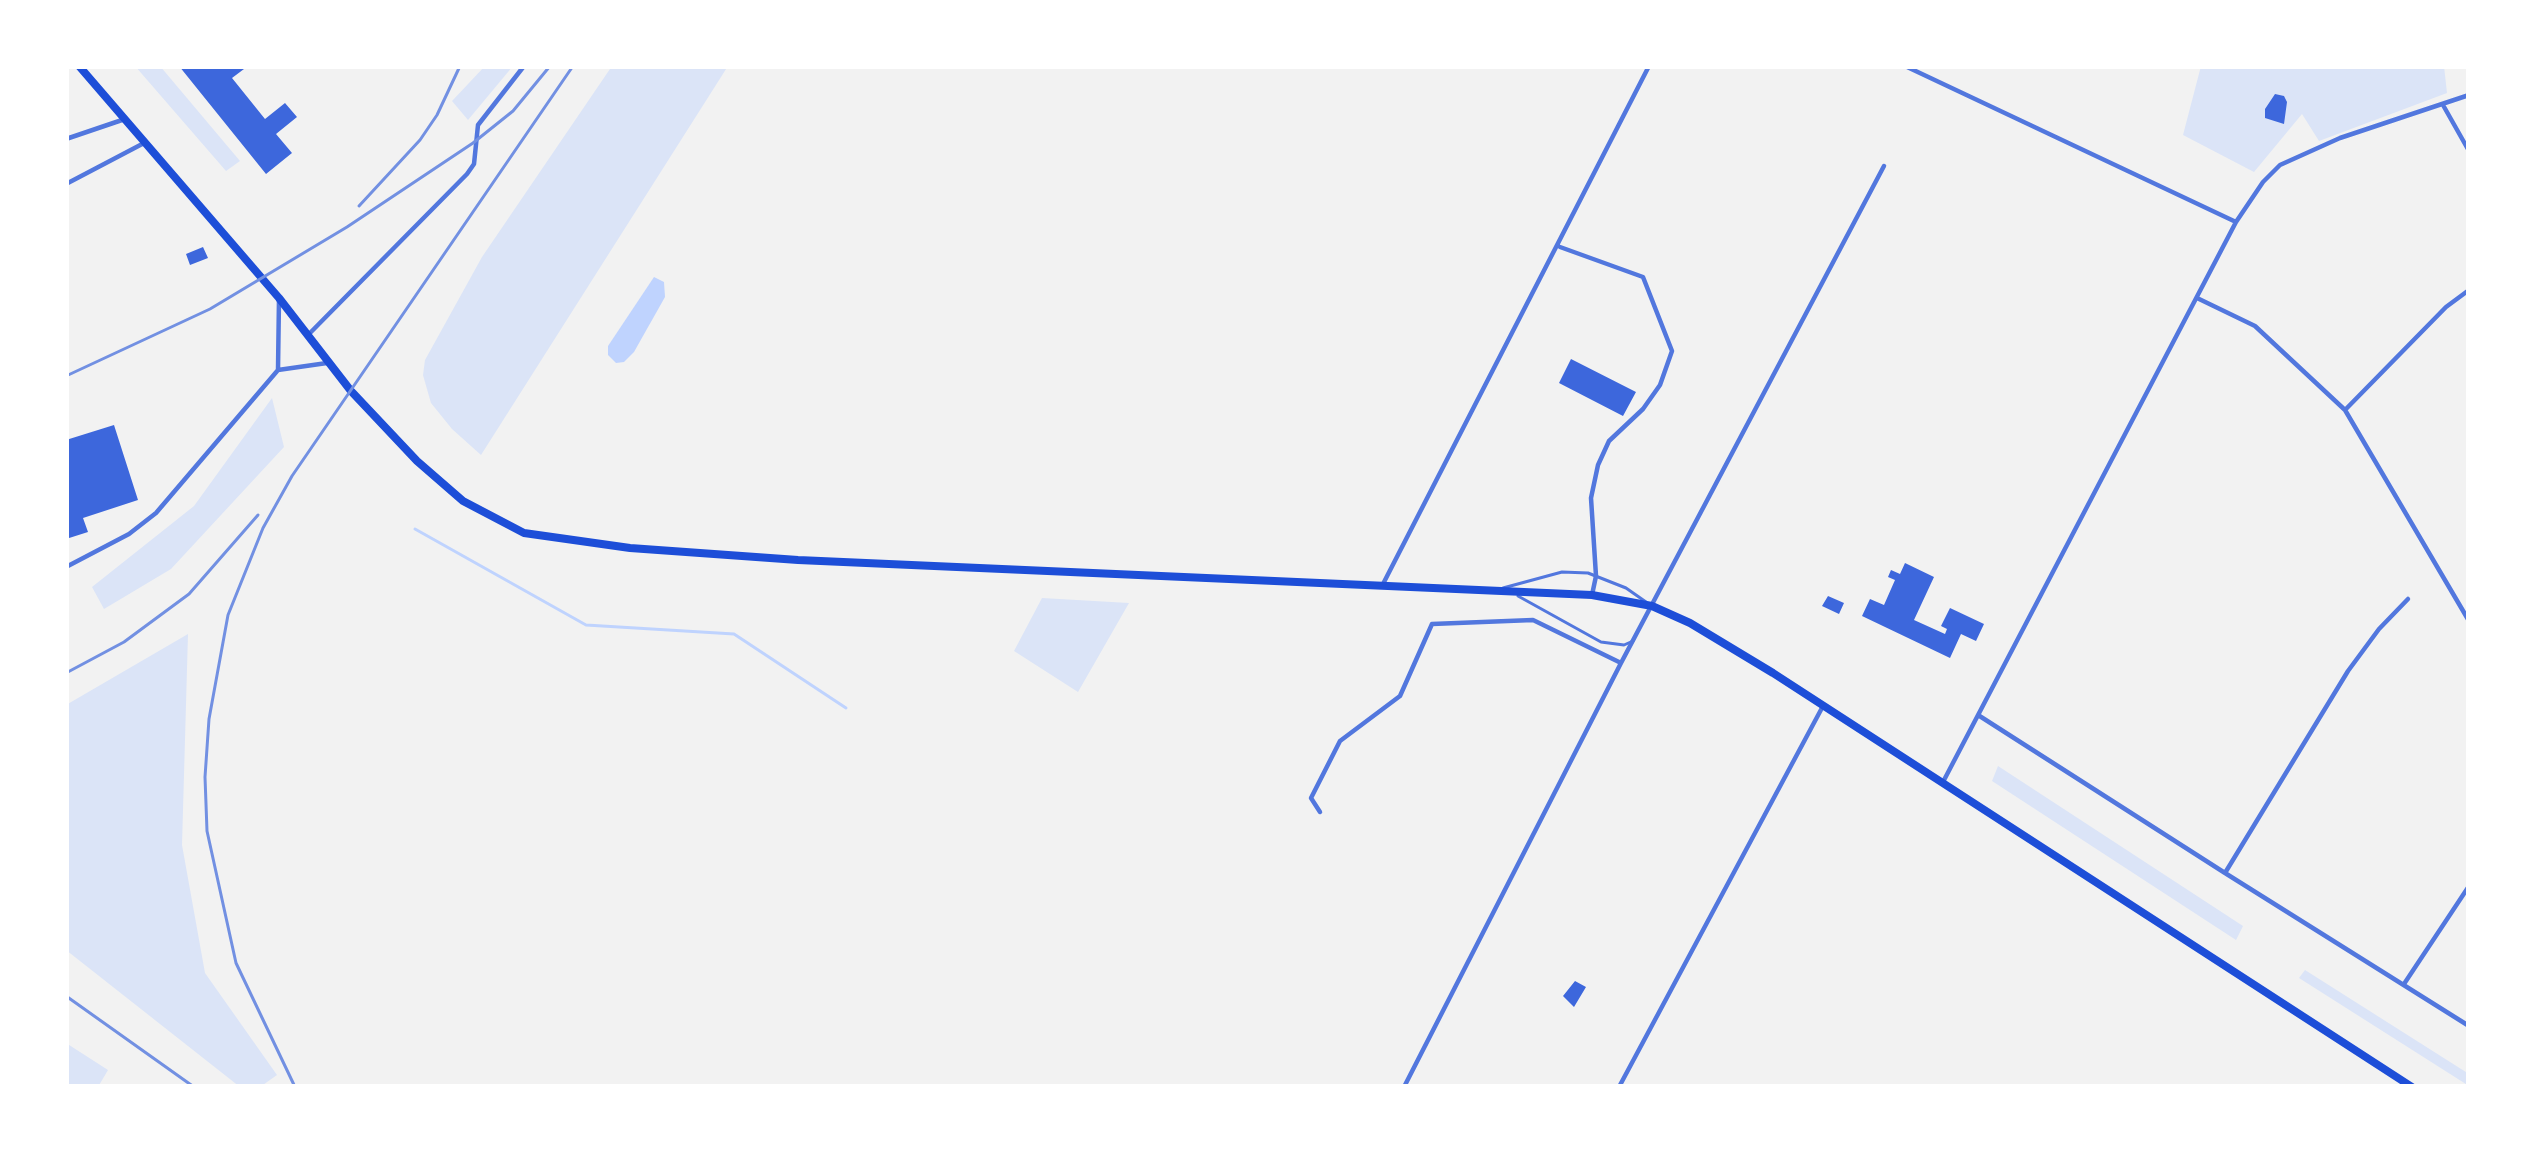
<!DOCTYPE html>
<style>
body{margin:0}
#map{position:relative;width:2535px;height:1153px;overflow:hidden;background:#f2f2f2;font-family:"Golos Text",sans-serif}
canvas{display:block}
.frame{position:absolute;inset:0;border:69px solid #fff;pointer-events:none}
</style>
<div id="map">
<canvas width="2535" height="1153"></canvas>
<div class="frame"></div>
</div>
<script>
const context = document.querySelector('canvas').getContext('2d');
context.lineJoin = 'round';
function fillPath(path, color) { context.fillStyle = color; context.fill(path, 'evenodd'); }
const poly = rows => new Path2D(rows.map(r => 'M' + r).join(''));
function strokePath(path, color, width, dash) { context.strokeStyle = color; context.lineWidth = width; context.lineCap = dash ? 'butt' : 'round'; context.setLineDash(dash || []); context.stroke(path); }
fillPath(poly([
 [135,66,160,66,240,161,226,171],
 [485,66,513,66,468,120,452,101],
 [612,66,728,66,481,455,452,429,431,403,423,375,425,360,482,257],
 [2201,66,2444,66,2447,93,2319,141,2302,114,2254,172,2183,135],
 [272,398,284,447,171,569,104,609,92,587,194,506],
 [1042,598,1129,603,1078,692,1014,651],
 [188,634,182,845,205,973,277,1075,260,1087,240,1087,66,950,66,705],
 [1998,766,2243,926,2236,940,1992,781],
 [2305,970,2469,1074,2469,1086,2299,978],
 [66,1043,108,1070,98,1087,66,1087]
]), '#dbe4f7');
fillPath(poly([
 [654,277,664,282,665,297,634,352,624,362,616,363,608,355,608,346]
]), '#bfd3fe');
strokePath(poly([
 [415,529,586,625,734,634,846,708]
]), '#bfd3fe', 3);
fillPath(poly([
 [179,66,248,66,232,78,265,119,285,103,297,117,276,134,292,153,266,174],
 [2275,94,2284,96,2287,102,2284,124,2265,118,2265,109],
 [203,247,208,258,190,265,186,254],
 [1571,359,1636,392,1623,416,1559,383],
 [114,425,138,500,83,518,88,532,66,539,66,440],
 [1905,563,1934,577,1914,620,1945,634,1947,629,1941,626,1950,608,1984,624,1976,641,1961,634,1950,658,1862,616,1870,599,1884,605,1895,580,1888,577,1891,570,1900,574],
 [1828,596,1844,603,1839,614,1822,606],
 [1575,981,1586,987,1574,1007,1563,996]
]), '#3d67dc');
strokePath(poly([
 [1503,588,1562,572,1588,573,1626,588,1646,602],
 [1518,596,1601,642,1624,645,1633,641]
]), '#5277de', 3);
strokePath(poly([
 [1905,66,2236,222],
 [2443,105,2469,151],
 [66,139,125,119],
 [66,184,146,142],
 [1560,247,1643,277,1672,351,1660,385,1643,409,1609,441,1598,465,1591,498,1596,576,1592,595],
 [2197,298,2255,326,2345,410,2469,621],
 [309,334,467,174,474,164,478,125,524,66],
 [278,370,279,298],
 [2345,410,2446,307,2469,290],
 [66,567,129,534,156,513,278,370,327,363],
 [1383,584,1649,66],
 [1978,715,2225,873,2348,671,2379,629,2408,599],
 [1943,782,2236,222,2263,182,2280,165,2340,138,2469,95],
 [1320,812,1311,798,1340,741,1400,696,1432,624,1533,620,1619,662],
 [2225,873,2469,1026],
 [2404,984,2469,886],
 [1404,1087,1621,663,1884,166],
 [1619,1087,1823,706]
]), '#5277de', 4.5);
strokePath(poly([
 [79,66,279,298,351,391,417,461,463,501,524,533,630,548,798,560,1592,595,1652,606,1690,623,1773,673,2412,1087]
]), '#1d4ed8', 8);
strokePath(poly([
 [359,206,420,140,437,115,460,66],
 [66,376,210,309,347,227,473,143,513,111,550,66],
 [66,673,124,642,189,594,258,515],
 [66,996,194,1087],
 [295,1087,236,963,207,831,205,777,209,719,228,615,263,528,292,476,573,66]
]), '#7290e2', 3);
</script>
